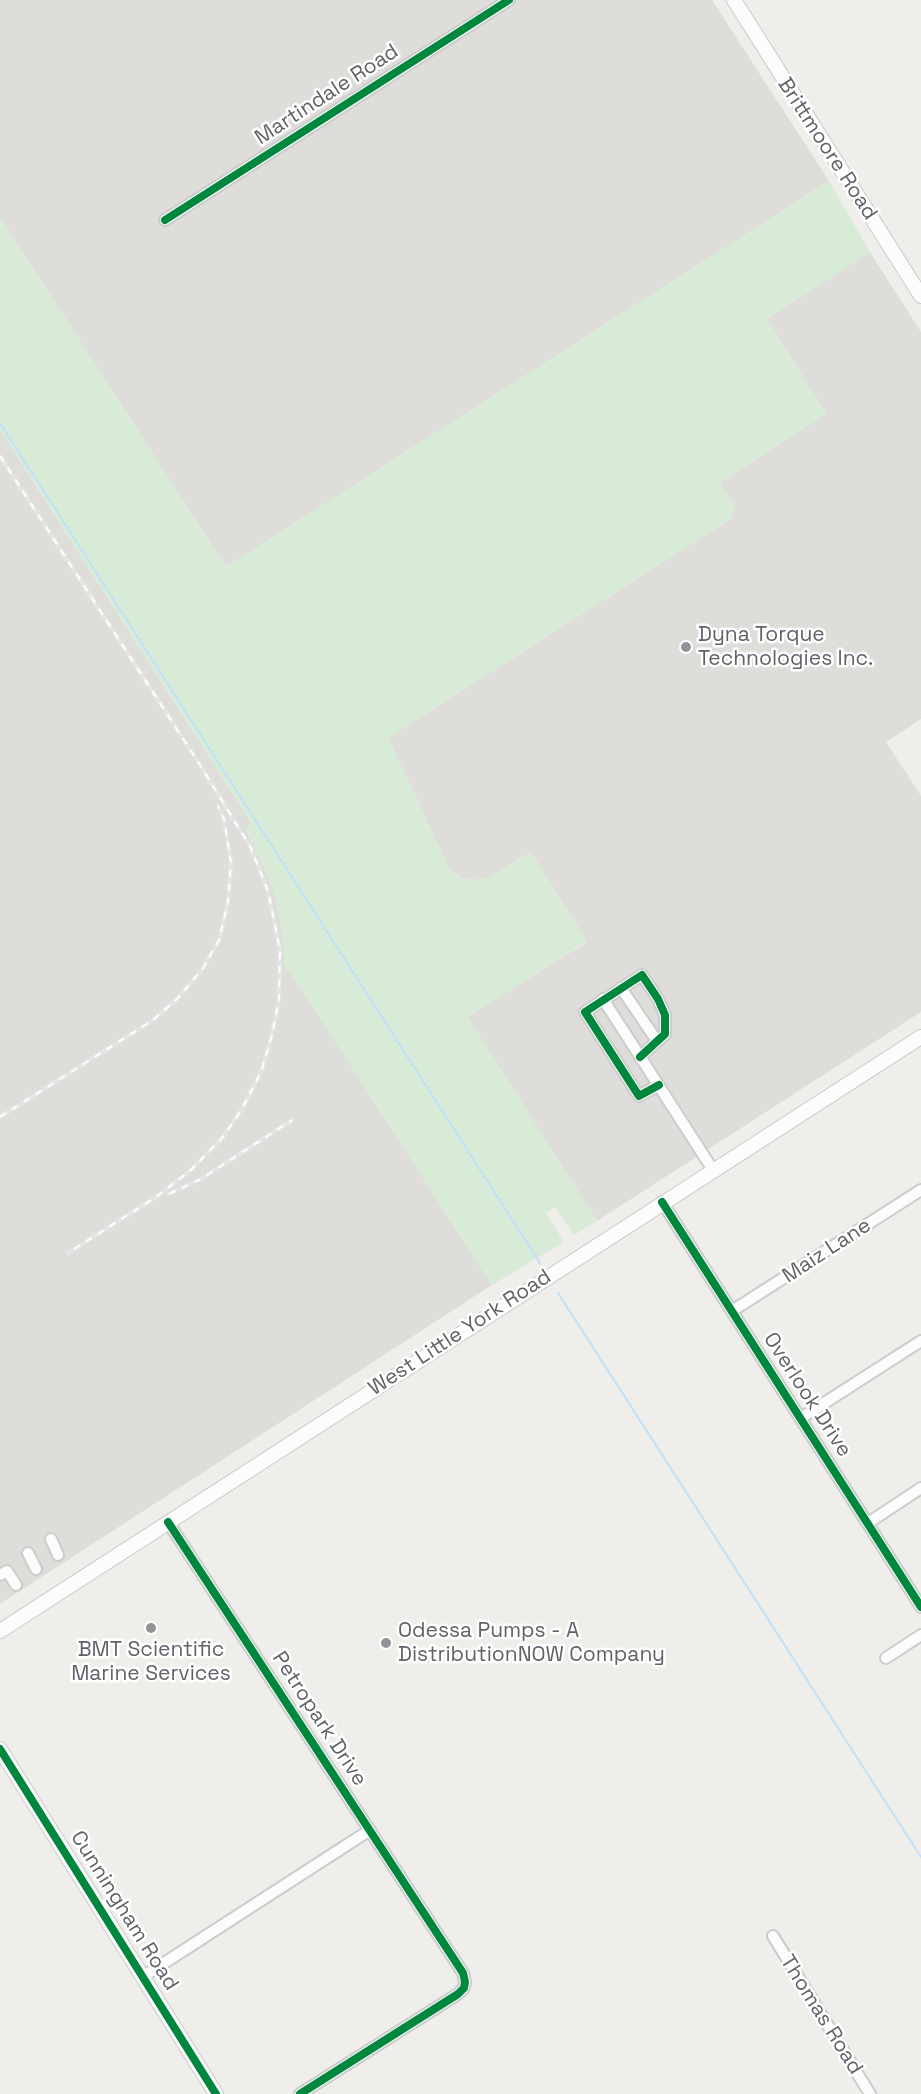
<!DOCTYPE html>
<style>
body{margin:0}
canvas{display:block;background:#efeeea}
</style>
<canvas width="921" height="2094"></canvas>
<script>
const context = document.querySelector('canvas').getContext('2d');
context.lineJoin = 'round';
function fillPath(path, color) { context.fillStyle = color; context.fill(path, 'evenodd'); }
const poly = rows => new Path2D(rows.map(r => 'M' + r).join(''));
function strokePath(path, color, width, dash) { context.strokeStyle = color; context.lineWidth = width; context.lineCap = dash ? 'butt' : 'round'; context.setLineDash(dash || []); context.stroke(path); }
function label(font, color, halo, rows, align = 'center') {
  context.font = font + ' "Space Grotesk",sans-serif'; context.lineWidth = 5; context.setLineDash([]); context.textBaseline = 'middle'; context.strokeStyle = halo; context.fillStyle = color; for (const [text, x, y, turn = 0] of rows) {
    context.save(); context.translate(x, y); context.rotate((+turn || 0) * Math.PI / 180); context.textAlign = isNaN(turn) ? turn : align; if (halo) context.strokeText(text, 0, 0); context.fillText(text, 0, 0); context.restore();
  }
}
fillPath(poly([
 [0,0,712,0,829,181,226,567,0,217],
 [870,252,921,332,921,719,886,742,921,796,921,1012,597,1221,467,1017,587,942,531,852,492,876,476,880,462,878,449,868,388,738,732,518,735,506,719,483,826,414,767,319],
 [0,430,252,824,246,829,265,869,275,896,290,971,492,1285,0,1604]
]), '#dfddda');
fillPath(poly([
 [829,181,870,252,767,319,826,414,720,483,735,506,732,518,388,738,449,868,462,878,476,880,492,876,531,852,587,941,468,1017,597,1221,574,1235,555,1207,546,1213,564,1242,492,1285,290,971,285,971,282,930,275,896,265,869,246,828,252,824,0,430,0,217,226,567]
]), '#d8ebd6');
strokePath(poly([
 [0,423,540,1263],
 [558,1293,921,1857]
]), '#bfe0f9', 2);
const street = poly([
 [165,220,509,0],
 [621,988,657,1041],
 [603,999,713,1170],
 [640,1057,665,1034,665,1015,658,999,642,975,585,1012,639,1096,659,1085],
 [662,1202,921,1607],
 [732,1311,921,1190],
 [801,1418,921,1341],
 [168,1522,463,1973,465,1982,464,1988,458,1994,300,2094],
 [868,1523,921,1488],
 [51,1539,58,1555],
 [28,1553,36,1569],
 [0,1575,7,1571,16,1585],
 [886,1658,921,1635],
 [773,1936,870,2094],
 [144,1976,370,1830]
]);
const secondary = poly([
 [734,0,921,296],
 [0,1631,921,1037],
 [0,1749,216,2094]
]);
strokePath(street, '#cbcccc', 14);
strokePath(secondary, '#cacacb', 16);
strokePath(street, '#fdfcfc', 10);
strokePath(secondary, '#fdfcfc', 14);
const rail = poly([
 [0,456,202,768,251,848,268,891,280,950,279,999,272,1035,261,1072,242,1109,223,1137,191,1170,156,1197,68,1253],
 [0,1117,153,1020,179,997,203,968,219,940,228,902,231,863,224,819,218,806],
 [169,1194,201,1179,292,1120]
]);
strokePath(rail, '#e4e4e4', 4.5);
strokePath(rail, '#fff', 2, [7]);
strokePath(poly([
 [165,220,509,0],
 [640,1057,665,1034,665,1015,658,999,642,975,585,1012,639,1096,659,1085],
 [662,1202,921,1607],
 [168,1522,463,1973,465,1982,464,1988,458,1994,300,2094],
 [0,1749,216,2094]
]), '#00873e', 8);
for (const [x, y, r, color] of [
 [686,647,6,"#919496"],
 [151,1628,6,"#919496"],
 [386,1643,6,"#919496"]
]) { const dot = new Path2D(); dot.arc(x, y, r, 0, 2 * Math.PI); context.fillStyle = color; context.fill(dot); strokePath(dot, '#fff', 2); }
label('21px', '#5f6368', '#fff', [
 ["Martindale Road",327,95,-33],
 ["Brittmoore Road",827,149,57],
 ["Maiz Lane",827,1251,-33],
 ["West Little York Road",460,1333,-33],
 ["Overlook Drive",807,1395,57],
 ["Petropark Drive",319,1719,57],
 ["Cunningham Road",124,1911,58],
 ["Thomas Road",821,2015,58]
]);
label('21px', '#5f6368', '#fff', [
 ["Dyna Torque",698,635],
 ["Technologies Inc.",698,659],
 ["Odessa Pumps - A",398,1631],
 ["DistributionNOW Company",398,1655],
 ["BMT Scientific",151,1650,"center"],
 ["Marine Services",151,1674,"center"]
], 'left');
</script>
